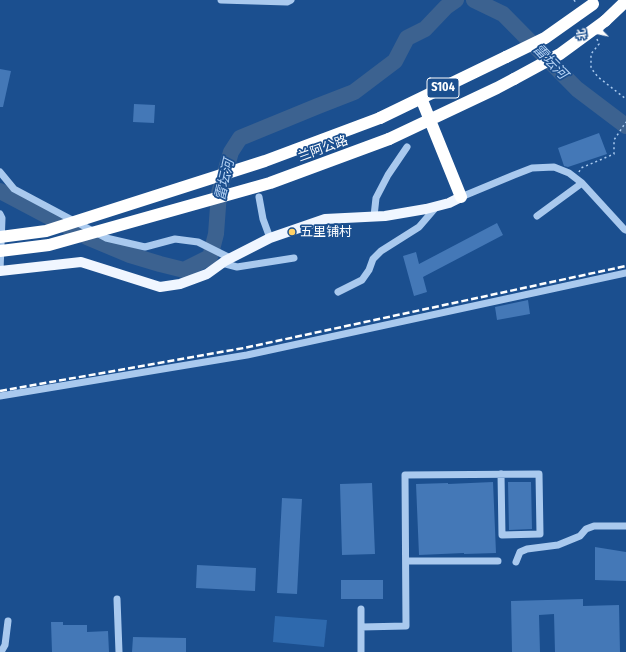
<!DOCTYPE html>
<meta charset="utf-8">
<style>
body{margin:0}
#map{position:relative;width:626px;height:652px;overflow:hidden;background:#1b4f8f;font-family:"Fira Sans Condensed","Noto Sans SC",sans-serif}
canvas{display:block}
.north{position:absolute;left:574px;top:12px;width:40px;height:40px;-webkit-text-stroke:3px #1b4f8f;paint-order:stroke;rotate:261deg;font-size:11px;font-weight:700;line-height:16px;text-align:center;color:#fff}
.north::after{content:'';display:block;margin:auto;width:14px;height:18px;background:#fff;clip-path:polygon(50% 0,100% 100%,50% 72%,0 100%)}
</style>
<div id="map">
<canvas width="626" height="652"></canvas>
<div class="north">北</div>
</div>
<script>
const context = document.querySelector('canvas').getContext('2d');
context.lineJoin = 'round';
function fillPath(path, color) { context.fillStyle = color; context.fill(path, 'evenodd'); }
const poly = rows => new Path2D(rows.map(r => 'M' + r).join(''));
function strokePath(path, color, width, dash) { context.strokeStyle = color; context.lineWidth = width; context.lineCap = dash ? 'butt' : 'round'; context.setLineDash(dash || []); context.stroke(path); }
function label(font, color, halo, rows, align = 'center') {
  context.font = font + ' "Fira Sans Condensed","Noto Sans SC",sans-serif'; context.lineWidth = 3.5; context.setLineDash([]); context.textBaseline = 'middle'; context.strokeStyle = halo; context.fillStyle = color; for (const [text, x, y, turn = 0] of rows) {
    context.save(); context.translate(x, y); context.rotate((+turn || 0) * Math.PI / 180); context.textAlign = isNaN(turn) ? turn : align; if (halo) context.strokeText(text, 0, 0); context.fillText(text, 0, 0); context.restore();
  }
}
fillPath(poly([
 [275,616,327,620,324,647,273,642]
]), '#2e69ad');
strokePath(poly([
 [474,0,503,14,577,89,626,126],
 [0,191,87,237,130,255,160,264,184,270,210,257,216,234,219,193,231,152,240,138,318,106,354,92,395,61,407,38,425,29,446,7,456,0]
]), '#3c6290', 16);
fillPath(poly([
 [0,69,11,71,3,107,0,107],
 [134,104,155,105,154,123,133,122],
 [599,133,607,154,568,167,564,166,558,148],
 [497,223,503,235,423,277,427,292,414,296,403,256,416,252,419,264],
 [528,300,530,314,497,320,495,307],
 [493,482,496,553,464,554,464,553,419,555,416,484,448,483,448,484],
 [508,482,531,482,532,529,509,530],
 [372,483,375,554,342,555,340,484],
 [282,498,302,499,297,594,277,593],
 [595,547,626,552,626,581,595,580],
 [197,565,256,568,255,591,196,588],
 [341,580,383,580,383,599,341,599],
 [583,599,583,606,619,605,620,652,555,652,554,614,539,615,540,652,512,652,511,601],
 [51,622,63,622,63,625,87,625,87,632,108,631,109,652,52,652],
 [133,637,186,638,186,652,132,652]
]), '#4478b7');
strokePath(poly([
 [574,0,577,4],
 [597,39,599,44,591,54,591,68,598,77,626,99],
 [579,172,581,168,614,154,614,140,626,122]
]), '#a9c9ee', 1.5, [2, 3]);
strokePath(poly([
 [221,0,287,2,291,0],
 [0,172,14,189,106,238,145,247,175,239,198,242,230,258],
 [259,197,263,219,270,238],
 [461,197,514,175,532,168,554,167,569,173,582,183,624,229,626,230],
 [0,214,2,218,0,271],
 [374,216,376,198,388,175,407,147],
 [537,216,582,183],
 [222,263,237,267,294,258],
 [338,292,362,280,369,270,373,259,381,251,419,227,437,206],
 [0,396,247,355,626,273],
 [406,561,498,561],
 [516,562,520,552,527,549,558,545,580,536,586,529,594,526,626,526],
 [117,599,119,652],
 [361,609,361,652],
 [361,627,406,626,405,475,539,474,540,534,502,535,501,474],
 [1,652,5,645,8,621]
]), '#a9c9ee', 7);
strokePath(poly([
 [0,271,81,262,160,287,180,284,207,274,225,261,270,238,325,219,385,216,426,209,449,203,461,197]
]), '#f0f6ff', 10);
strokePath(poly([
 [605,21,626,1],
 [421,98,461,197],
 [380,118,506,57],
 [389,139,497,88,514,79]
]), '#fff', 12);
strokePath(poly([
 [0,391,244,348,626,266]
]), '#fff', 2.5, [7, 3]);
strokePath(poly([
 [506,57,545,38,593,4],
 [514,79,560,54,605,21],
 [0,237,46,231,265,161,380,118],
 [0,251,49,245,270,183,389,139]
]), '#fff', 12);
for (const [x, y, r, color] of [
 [292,232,4,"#ffd166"]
]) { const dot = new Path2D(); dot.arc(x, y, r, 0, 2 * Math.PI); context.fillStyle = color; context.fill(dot); strokePath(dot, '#1b4f8f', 1.5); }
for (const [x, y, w] of [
 [443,88,32]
]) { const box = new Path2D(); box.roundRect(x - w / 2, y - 10, w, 20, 3); context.fillStyle = '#1b4f8f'; context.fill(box); strokePath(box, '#fff', 1); }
label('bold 12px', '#fff', null, [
 ["S104",443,88]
]);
label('13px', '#fff', '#1b4f8f', [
 ["兰阿公路",323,149,-20]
]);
label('13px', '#fff', '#1b4f8f', [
 ["五里铺村",300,232]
], 'left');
label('italic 14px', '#b5d3f5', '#1b4f8f', [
 ["雷坛河",550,62,46],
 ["雷坛河",225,180,-77]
]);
</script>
